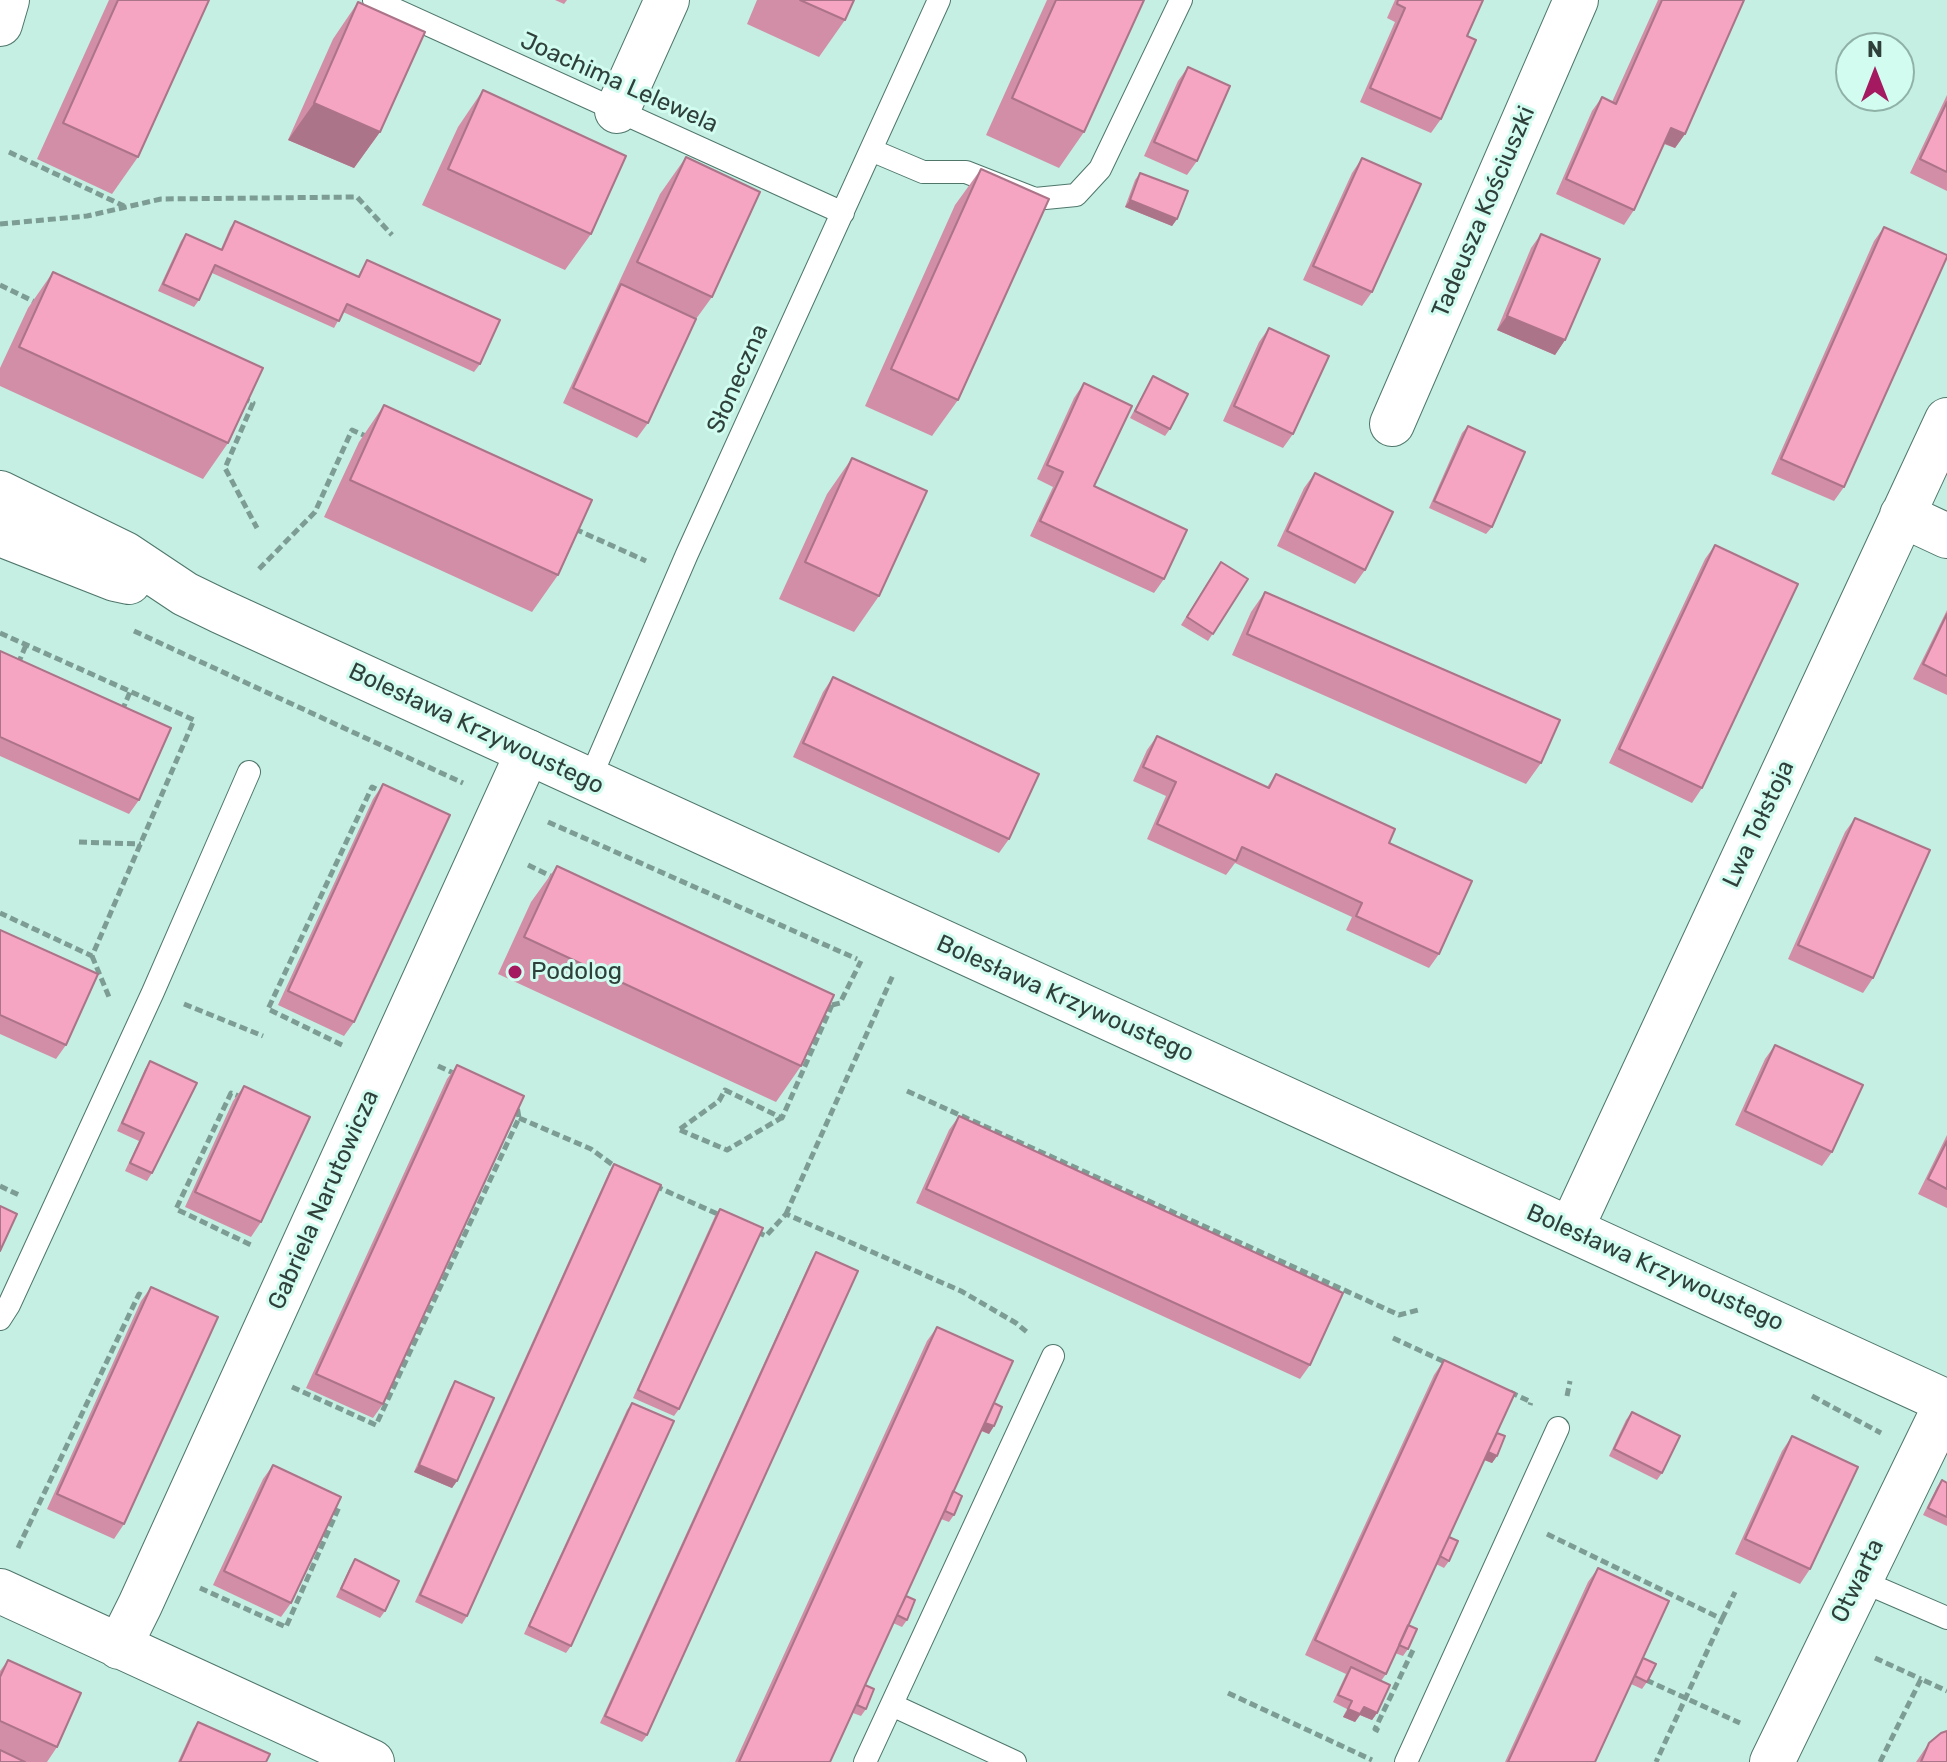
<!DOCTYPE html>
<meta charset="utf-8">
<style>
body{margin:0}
#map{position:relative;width:1947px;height:1762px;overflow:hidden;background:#c4efe2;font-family:Rubik,sans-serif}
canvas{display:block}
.north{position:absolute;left:1835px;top:32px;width:80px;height:80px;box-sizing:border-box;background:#d1fcef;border:2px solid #90b1a7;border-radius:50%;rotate:0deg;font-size:22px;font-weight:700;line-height:32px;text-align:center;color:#2f403b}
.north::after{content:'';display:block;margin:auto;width:28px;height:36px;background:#a41960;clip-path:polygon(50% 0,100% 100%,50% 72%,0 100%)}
</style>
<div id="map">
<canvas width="1947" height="1762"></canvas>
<div class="north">N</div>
</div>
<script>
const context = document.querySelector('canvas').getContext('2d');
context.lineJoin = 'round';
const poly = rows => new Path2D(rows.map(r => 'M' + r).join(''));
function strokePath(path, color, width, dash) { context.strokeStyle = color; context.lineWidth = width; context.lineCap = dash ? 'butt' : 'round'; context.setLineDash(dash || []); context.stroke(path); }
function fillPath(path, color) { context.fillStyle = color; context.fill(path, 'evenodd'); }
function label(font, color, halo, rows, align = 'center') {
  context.font = font + ' Rubik,sans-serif'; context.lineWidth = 6; context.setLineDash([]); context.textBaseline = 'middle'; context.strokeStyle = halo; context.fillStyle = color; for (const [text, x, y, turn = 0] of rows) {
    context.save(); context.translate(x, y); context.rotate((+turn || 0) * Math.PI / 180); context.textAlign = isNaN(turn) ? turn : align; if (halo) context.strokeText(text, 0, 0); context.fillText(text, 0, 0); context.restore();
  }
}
const lane = poly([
 [374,0,843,213],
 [871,150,923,172,966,172,1035,199,1076,195,1100,169,1181,0],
 [589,781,687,554,939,0],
 [0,1319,9,1305,153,992,249,772],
 [1859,1580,1947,1618],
 [892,1705,1015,1762],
 [865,1762,1053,1356],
 [1406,1762,1558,1428]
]);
const street = poly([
 [617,111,667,0],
 [1392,424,1576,0],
 [1902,515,1947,536],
 [1571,1229,1947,420],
 [0,1591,372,1762],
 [119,1647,140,1605,528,752],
 [1772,1762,1947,1402]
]);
const secondary = poly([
 [0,24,7,0],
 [0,493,125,554,185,594,220,611,1947,1402],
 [0,534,115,579,129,582]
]);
strokePath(lane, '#4f766b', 24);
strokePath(street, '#4f766b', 46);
strokePath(secondary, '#4f766b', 46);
strokePath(poly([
 [9,152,124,206],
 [0,224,87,216,161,199,357,197,392,235],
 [0,285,37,303],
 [242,398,253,403,225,468,257,528],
 [575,529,646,561],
 [259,569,315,512,352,430,368,437],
 [134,631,463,783],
 [0,633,194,720,92,956,0,913],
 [18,664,26,645],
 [122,711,130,692],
 [548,822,857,959],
 [79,842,141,844],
 [528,865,555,878],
 [92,956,109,997],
 [184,1004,263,1036],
 [832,1005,840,1003,861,961],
 [342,1045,268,1009,372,787,382,792],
 [438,1066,458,1075],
 [907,1091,1399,1315,1418,1310],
 [243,1098,231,1093,176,1209,253,1246],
 [519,1118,591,1149,617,1168],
 [680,1129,719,1101,725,1090,782,1118,832,1005,826,1002],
 [680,1130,727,1150,781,1118],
 [0,1186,19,1195],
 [655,1186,722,1216],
 [786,1214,893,975],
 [757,1232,766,1236,786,1214,961,1291,1016,1323,1028,1333],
 [1393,1338,1447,1363],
 [292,1387,376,1425,519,1118,517,1106],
 [1510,1392,1531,1402,1530,1405],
 [1567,1396,1570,1381],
 [1812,1396,1881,1433],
 [1547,1534,1722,1619,1656,1762],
 [18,1548,139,1294,150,1299],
 [200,1588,286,1627,339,1507,331,1503],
 [1722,1619,1735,1592],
 [1875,1658,1921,1679],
 [1646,1680,1740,1723],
 [1228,1693,1372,1760],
 [1379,1731,1375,1729,1414,1648],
 [1880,1762,1921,1679,1947,1691]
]), '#7d9c93', 5, [8, 4]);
strokePath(lane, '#fff', 22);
strokePath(street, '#fff', 44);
strokePath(secondary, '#fff', 44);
fillPath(poly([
 [109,0,209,0,138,157,112,194,37,159],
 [555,0,567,0,564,4],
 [757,0,854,0,845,20,819,57,747,24],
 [1047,0,1144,0,1084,132,1059,168,986,135],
 [1395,0,1483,0,1467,36,1441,119,1431,133,1360,102,1395,22,1387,18],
 [1658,0,1744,0,1685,134,1675,148,1664,144,1634,210,1624,225,1556,194,1592,111,1602,97,1612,102],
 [358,2,380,132,354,168,288,140,333,39],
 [1188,67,1197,161,1187,175,1144,156,1178,81],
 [483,90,591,234,565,270,422,205,458,127],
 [1947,95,1947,191,1910,173],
 [686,157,712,297,696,319,648,423,637,438,563,403,660,194],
 [1362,158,1372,292,1362,306,1303,280,1352,173],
 [981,169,958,400,932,436,865,406,955,205],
 [1140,173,1177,219,1172,226,1125,207,1135,180],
 [235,221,358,276,367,260,480,364,474,372,343,312,334,328,212,273,199,300,194,307,158,291,181,241,186,234,221,249,230,228],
 [1884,227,1844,487,1834,501,1771,474,1874,241],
 [1541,234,1565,340,1555,355,1497,330,1531,248],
 [53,272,228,443,203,479,0,386,0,368,28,308],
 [1269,328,1293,434,1283,448,1223,421,1259,342],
 [1153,376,1170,429,1165,436,1130,418],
 [1084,383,1094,486,1164,579,1154,593,1030,536,1053,487,1037,479,1074,398],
 [384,405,558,575,532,612,324,517,359,442],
 [1468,426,1492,527,1486,534,1429,508,1462,433],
 [852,458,879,596,854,632,779,599,827,494],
 [1315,473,1365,570,1355,584,1277,546,1304,488],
 [1715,545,1702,788,1692,803,1609,763,1705,559],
 [1216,569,1248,579,1208,641,1181,625],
 [1265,592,1541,763,1526,784,1232,655,1251,612],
 [1947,610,1947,695,1913,679],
 [0,651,139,800,129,814,0,756],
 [833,677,1009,839,999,853,793,757,823,692],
 [1157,736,1267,787,1276,774,1389,843,1439,954,1429,968,1346,930,1352,917,1235,863,1226,875,1147,839,1166,796,1133,781,1147,750],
 [383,784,354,1022,344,1036,278,1005,373,799],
 [1855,818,1873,978,1863,993,1788,959,1845,832],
 [557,866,801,1066,776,1102,498,974,531,902],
 [0,930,66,1045,56,1059,0,1034],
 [1775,1045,1832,1152,1822,1166,1735,1125,1765,1059],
 [150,1061,152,1173,147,1181,125,1171,139,1141,117,1131,145,1069],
 [457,1065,383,1404,373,1418,306,1388,447,1079],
 [244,1086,261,1222,251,1237,185,1207,233,1101],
 [959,1116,1310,1365,1300,1379,916,1203,949,1130],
 [1947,1135,1947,1208,1918,1194],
 [614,1164,467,1616,462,1624,415,1602,609,1172],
 [720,1209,679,1409,674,1416,633,1398,715,1216],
 [816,1252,647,1735,642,1742,600,1723,811,1260],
 [151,1287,124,1524,114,1539,47,1509,141,1301],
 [937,1327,994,1403,994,1426,989,1434,981,1431,953,1491,954,1515,949,1522,941,1519,906,1596,907,1620,902,1627,893,1623,865,1685,866,1709,861,1716,853,1713,830,1762,735,1762,927,1341],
 [1444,1360,1497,1433,1497,1456,1492,1463,1484,1460,1449,1537,1449,1561,1444,1568,1436,1564,1408,1625,1408,1649,1403,1656,1395,1653,1386,1674,1381,1681,1377,1713,1372,1720,1360,1715,1355,1722,1343,1717,1347,1709,1333,1702,1346,1674,1305,1655,1434,1375],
 [455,1381,457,1481,452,1488,414,1472,450,1389],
 [632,1403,571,1646,566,1653,524,1634,627,1410],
 [1632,1412,1662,1473,1657,1480,1609,1456,1626,1420],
 [1792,1436,1810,1569,1800,1584,1735,1554,1782,1451],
 [273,1465,291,1603,281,1617,213,1585,263,1479],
 [1942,1480,1947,1483,1947,1526,1923,1515,1937,1487],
 [355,1559,385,1611,380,1618,336,1597,350,1567],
 [1598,1568,1643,1658,1647,1682,1642,1689,1631,1684,1595,1762,1505,1762,1588,1582],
 [8,1660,57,1747,47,1762,0,1762,0,1671],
 [198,1722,266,1762,178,1762,193,1729],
 [1929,1743,1947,1762,1916,1762]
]), '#d38ea7');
fillPath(poly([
 [314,103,380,132,354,168,288,140],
 [1671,128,1685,134,1675,148,1661,142],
 [1130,200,1177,219,1172,226,1125,207],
 [1507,316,1565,340,1555,355,1497,330],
 [984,1422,994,1426,989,1434,978,1429],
 [1487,1452,1497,1456,1492,1463,1482,1459],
 [419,1465,457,1481,452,1488,414,1472],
 [1364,1707,1377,1713,1372,1720,1360,1715,1355,1722,1343,1717,1348,1709]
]), '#ac7488');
const building = poly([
 [118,0,209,0,138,157,63,123,118,0],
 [800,0,854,0,845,20,800,0],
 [1056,0,1144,0,1084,132,1012,98,1056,0],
 [1398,0,1483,0,1467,36,1476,40,1441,119,1370,88,1405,8,1397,4,1398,0],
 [1662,0,1744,0,1685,134,1671,128,1634,210,1566,179,1602,97,1616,104,1662,0],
 [358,2,425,32,380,132,314,103,358,2],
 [1188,67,1230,86,1197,161,1154,142,1188,67],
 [483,90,626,156,591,234,448,169,483,90],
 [1947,102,1947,172,1920,159,1947,102],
 [686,157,760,192,712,297,637,262,686,157],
 [1362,158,1421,184,1372,292,1313,266,1362,158],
 [981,169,1049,199,958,400,891,369,981,169],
 [1140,173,1188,191,1177,219,1130,200,1140,173],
 [235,221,359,277,367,260,500,320,480,364,347,304,339,321,215,265,199,300,163,284,186,234,222,250,235,221],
 [1884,227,1947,255,1947,257,1844,487,1781,459,1884,227],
 [1541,234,1600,259,1565,340,1507,316,1541,234],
 [53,272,263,368,228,443,19,347,53,272],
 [621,284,696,319,648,423,573,388,621,284],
 [1269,328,1329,356,1293,434,1234,406,1269,328],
 [1153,376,1188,394,1170,429,1135,411,1153,376],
 [1084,383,1132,406,1094,486,1187,530,1164,579,1040,521,1063,472,1047,465,1084,383],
 [384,405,592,500,558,575,350,480,384,405],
 [1468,426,1525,452,1492,527,1434,501,1468,426],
 [852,458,927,491,879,596,805,562,852,458],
 [1315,473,1393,512,1365,570,1287,531,1315,473],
 [1715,545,1798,584,1702,788,1619,749,1715,545],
 [1221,562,1248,579,1213,634,1187,617,1221,562],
 [1265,592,1560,720,1541,763,1247,634,1265,592],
 [1947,614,1947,676,1923,664,1947,614],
 [0,651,171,728,139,800,0,737,0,651],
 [833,677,1039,774,1009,839,803,743,833,677],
 [1157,736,1269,788,1276,774,1395,829,1389,843,1472,881,1439,954,1356,916,1362,903,1242,847,1236,861,1157,824,1176,782,1143,767,1157,736],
 [383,784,450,815,354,1022,288,991,383,784],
 [1855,818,1930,850,1873,978,1798,945,1855,818],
 [557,866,834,995,801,1066,524,937,557,866],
 [0,930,98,974,66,1045,0,1015,0,930],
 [1775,1045,1863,1085,1832,1152,1745,1111,1775,1045],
 [150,1061,197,1083,152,1173,130,1163,144,1133,122,1123,150,1061],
 [457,1065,524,1096,383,1404,316,1374,457,1065],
 [244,1086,310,1117,261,1222,195,1192,244,1086],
 [959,1116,1343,1293,1310,1365,926,1189,959,1116],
 [1947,1141,1947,1189,1928,1179,1947,1141],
 [614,1164,661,1185,467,1616,420,1595,614,1164],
 [0,1206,17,1214,0,1251,0,1206],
 [720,1209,763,1228,679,1409,638,1390,720,1209],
 [816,1252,858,1271,647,1735,605,1716,816,1252],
 [151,1287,218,1317,124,1524,57,1494,151,1287],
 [937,1327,1013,1361,830,1762,739,1762,937,1327],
 [1444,1360,1515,1393,1386,1674,1315,1640,1444,1360],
 [455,1381,494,1398,457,1481,419,1465,455,1381],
 [632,1403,674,1421,571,1646,529,1626,632,1403],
 [994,1403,1002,1407,994,1426,985,1423,994,1403],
 [1632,1412,1680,1436,1662,1473,1614,1449,1632,1412],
 [1497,1433,1505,1436,1497,1456,1488,1452,1497,1433],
 [1792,1436,1858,1467,1810,1569,1745,1539,1792,1436],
 [273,1465,341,1497,291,1603,224,1571,273,1465],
 [1942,1480,1947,1483,1947,1517,1928,1508,1942,1480],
 [953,1491,962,1496,954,1515,945,1511,953,1491],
 [1449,1537,1458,1541,1449,1561,1440,1556,1449,1537],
 [355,1559,399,1581,385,1611,341,1589,355,1559],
 [1598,1568,1669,1601,1595,1762,1508,1762,1598,1568],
 [906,1596,915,1600,907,1620,897,1615,906,1596],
 [1408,1625,1417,1629,1408,1649,1399,1645,1408,1625],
 [1643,1658,1656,1664,1647,1682,1635,1676,1643,1658],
 [8,1660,81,1693,57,1747,0,1721,0,1677,8,1660],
 [1351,1667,1390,1685,1377,1713,1364,1707,1360,1714,1348,1709,1352,1701,1338,1695,1351,1667],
 [865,1685,874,1689,866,1709,857,1705,865,1685],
 [198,1722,270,1754,266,1762,180,1762,198,1722],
 [1947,1731,1947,1762,1921,1762,1929,1743,1941,1733,1947,1731],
 [0,1750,25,1762,0,1762,0,1750]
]);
fillPath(building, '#f5a5c2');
strokePath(building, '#ac7488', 2);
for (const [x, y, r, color] of [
 [515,972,8,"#a41960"]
]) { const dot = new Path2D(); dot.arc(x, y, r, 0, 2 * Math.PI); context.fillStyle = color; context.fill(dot); strokePath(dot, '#d1fcef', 3); }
label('24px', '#2f403b', '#d1fcef', [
 ["Joachima Lelewela",619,83,24],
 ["Tadeusza Kościuszki",1484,212,-67],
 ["Słoneczna",738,379,-66],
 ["Bolesława Krzywoustego",476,729,25],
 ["Lwa Tołstoja",1759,824,-65],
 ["Bolesława Krzywoustego",1065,999,24],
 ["Gabriela Narutowicza",324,1200,-66],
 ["Bolesława Krzywoustego",1655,1268,24],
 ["Otwarta",1858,1581,-64]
]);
label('24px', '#2f403b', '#d1fcef', [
 ["Podolog",531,972]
], 'left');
</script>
